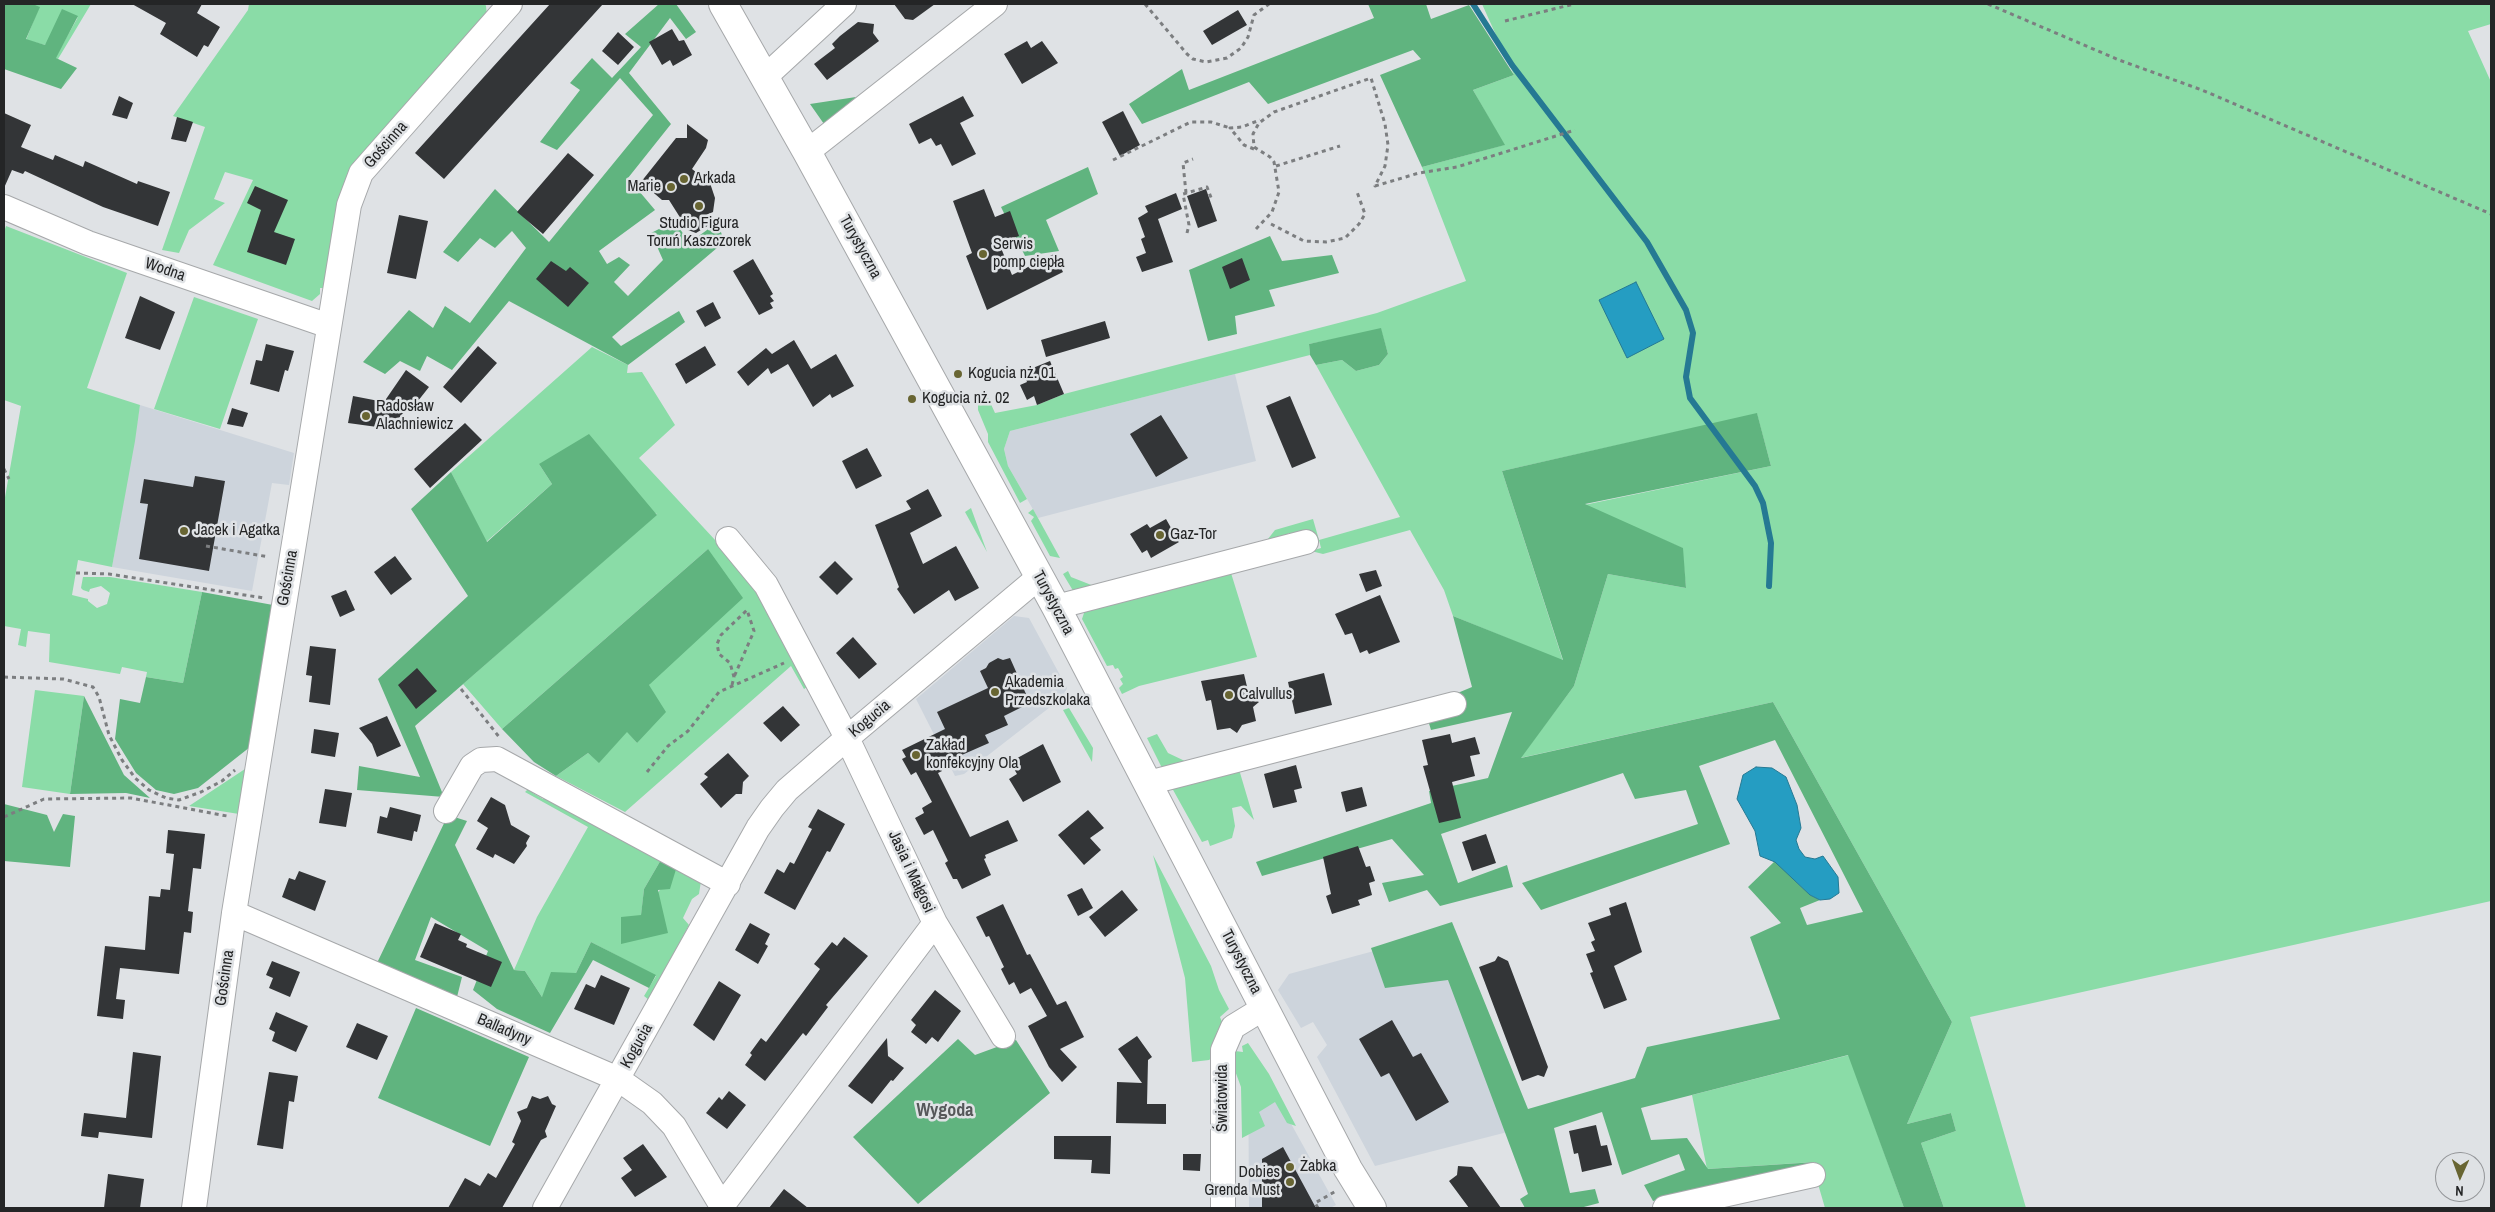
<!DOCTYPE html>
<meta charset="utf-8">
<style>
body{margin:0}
#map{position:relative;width:2495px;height:1212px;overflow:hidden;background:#dfe2e5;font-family:"Archivo Narrow",sans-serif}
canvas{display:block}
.frame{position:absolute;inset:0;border:5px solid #242526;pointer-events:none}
.north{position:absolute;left:2435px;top:1152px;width:50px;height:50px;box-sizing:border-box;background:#dfe2e5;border:1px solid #949699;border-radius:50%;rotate:182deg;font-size:14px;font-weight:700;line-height:20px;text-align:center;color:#242526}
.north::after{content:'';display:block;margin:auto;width:18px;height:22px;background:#686532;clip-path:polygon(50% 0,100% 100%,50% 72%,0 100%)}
</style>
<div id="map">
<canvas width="2495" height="1212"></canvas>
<div class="frame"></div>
<div class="north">N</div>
</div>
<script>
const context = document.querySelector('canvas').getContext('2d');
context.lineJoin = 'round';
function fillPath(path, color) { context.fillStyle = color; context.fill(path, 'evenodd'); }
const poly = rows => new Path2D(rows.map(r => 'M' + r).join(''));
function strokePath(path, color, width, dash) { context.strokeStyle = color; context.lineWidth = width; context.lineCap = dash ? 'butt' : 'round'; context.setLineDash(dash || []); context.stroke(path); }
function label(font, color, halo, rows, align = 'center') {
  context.font = font + ' "Archivo Narrow",sans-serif'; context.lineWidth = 5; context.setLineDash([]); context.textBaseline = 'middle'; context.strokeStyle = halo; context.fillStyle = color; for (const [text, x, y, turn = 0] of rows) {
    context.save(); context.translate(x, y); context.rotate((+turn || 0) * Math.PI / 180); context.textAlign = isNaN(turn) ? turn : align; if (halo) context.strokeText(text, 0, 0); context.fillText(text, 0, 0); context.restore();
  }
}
fillPath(poly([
 [1235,374,1256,461,1038,518,1008,466,1004,449,1010,431],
 [140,405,294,453,289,485,272,483,252,591,112,567],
 [1014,616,1029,618,1067,688,1063,697,964,774,955,776,916,699],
 [1455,929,1527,1127,1375,1166,1317,1057,1327,1045,1313,1022,1301,1028,1278,990,1289,974],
 [1248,1046,1336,1205,1330,1208,1249,1208]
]), '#cdd4dc');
fillPath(poly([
 [33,4,91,4,58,59,55,58,78,17,45,45,26,40,39,7],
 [249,4,485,4,486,6,487,16,348,180,327,288,320,288,320,294,312,301,213,265,253,180,225,172,214,199,225,203,189,230,179,253,162,250,205,127,173,116,248,10],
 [1482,4,2491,4,2491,24,2468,31,2491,82,2491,901,1970,1017,2026,1208,1944,1208,1921,1143,1956,1131,1951,1113,1907,1124,1952,1022,1773,702,1520,758,1574,686,1608,574,1686,588,1682,548,1584,505,1771,466,1757,414,1502,471,1563,661,1453,616,1444,590,1410,530,1323,554,1311,551,1321,548,1319,540,1314,542,1297,533,1289,533,1277,543,1088,595,1075,594,1063,574,1068,571,1071,577,1099,588,1264,544,1275,530,1313,519,1319,540,1400,517,1316,365,1342,360,1356,371,1379,365,1388,354,1381,330,1309,344,1310,355,1010,431,1004,449,1008,466,1027,499,1020,503,988,442,988,434,978,410,978,396,984,389,995,413,1037,405,1064,394,1377,313,1466,281,1422,167,1504,145,1473,90,1514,75],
 [6,226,127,273,87,388,140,405,135,441,112,567,78,560,72,595,88,599,88,601,97,608,107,604,110,593,101,586,90,589,89,592,83,590,81,588,83,577,110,577,202,592,183,683,146,677,147,672,122,667,120,674,49,662,50,634,28,631,26,647,18,645,21,629,4,626,4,503,21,406,4,400,4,232],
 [194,297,258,319,220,429,154,409],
 [592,347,628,365,627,373,642,372,675,425,639,458,716,541,732,527,723,539,760,587,812,684,804,689,791,666,625,812,556,776,588,753,599,762,627,731,637,743,649,685,708,549,502,729,463,684,657,514,539,464,552,484,486,542,451,472],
 [971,508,987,552,965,512],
 [1033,509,1038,518,1060,558,1050,556,1031,521,1034,517,1028,513],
 [1231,573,1257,657,1139,686,1122,694,1119,688,1123,684,1120,679,1123,677,1118,668,1115,669,1113,665,1107,666,1082,619,1084,613,1082,608],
 [35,690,84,696,70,794,22,787],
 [1069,708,1093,748,1092,762,1063,710],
 [1157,734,1168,753,1187,762,1165,774,1147,738],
 [1238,766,1254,820,1241,806,1232,808,1235,826,1232,838,1210,846,1208,840,1202,842,1172,788],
 [248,767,239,814,189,806],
 [530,787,533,793,543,799,549,797,662,858,644,889,641,916,621,944,677,866,701,881,699,894,692,899,683,918,689,925,649,1000,644,996,656,976,591,942,576,973,542,997,525,971,514,970,537,917,588,827,525,792],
 [1153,855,1211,966,1219,990,1229,1009,1220,1017,1222,1022,1217,1032,1215,1055,1209,1060,1192,1062,1185,978],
 [1248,1043,1269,1074,1296,1126,1287,1123,1275,1102,1259,1112,1265,1126,1242,1138,1241,1087,1234,1068,1235,1051,1243,1052,1242,1046],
 [1849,1055,1904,1208,1825,1208,1818,1184,1815,1162,1707,1169,1692,1095]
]), '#8adca7');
fillPath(poly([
 [4,4,33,4,40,7,26,39,45,45,62,9,78,16,56,58,77,68,61,89,4,69],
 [659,4,676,4,696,32,686,39,670,18,629,73,671,124,628,178,655,210,599,251,607,264,619,257,630,265,614,282,628,296,663,260,651,233,675,221,689,243,718,222,724,242,612,337,621,346,679,311,685,322,628,365,509,301,452,370,427,356,420,371,400,361,385,374,363,362,409,310,433,328,445,306,470,323,526,248,512,231,495,248,480,238,458,262,443,252,495,189,549,242,653,115,620,78,557,150,540,142,580,90,570,83,592,58,612,78,641,47,625,34],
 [1368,4,1426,4,1431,19,1469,5,1514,75,1473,90,1505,145,1422,167,1380,75,1421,59,1413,50,1268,104,1249,82,1142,124,1129,104,1182,69,1189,90,1374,18],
 [856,97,824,124,810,104],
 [1088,167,1098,194,1046,220,1059,251,1025,256,1001,207],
 [1270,236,1282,261,1332,255,1339,273,1269,290,1275,306,1235,316,1237,334,1208,341,1189,270],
 [1381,328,1388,354,1379,365,1356,371,1342,360,1316,365,1310,355,1309,344],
 [1757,413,1771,466,1585,504,1683,548,1686,588,1608,574,1574,686,1521,758,1773,702,1952,1022,1907,1124,1951,1113,1956,1131,1921,1143,1944,1208,1904,1208,1848,1055,1641,1108,1651,1140,1687,1138,1708,1169,1816,1162,1653,1201,1644,1185,1685,1170,1679,1154,1622,1175,1602,1112,1554,1128,1570,1193,1595,1189,1599,1203,1580,1208,1525,1208,1520,1199,1528,1194,1448,980,1385,988,1371,948,1452,922,1528,1109,1635,1078,1647,1047,1780,1019,1750,937,1781,923,1748,887,1775,861,1810,895,1820,900,1800,908,1807,925,1863,912,1775,740,1699,766,1730,844,1541,910,1522,883,1698,824,1686,790,1635,799,1623,773,1441,834,1458,883,1507,865,1513,887,1440,906,1427,890,1389,902,1382,883,1424,875,1392,839,1262,876,1256,862,1431,803,1429,791,1488,778,1512,712,1431,730,1424,707,1472,687,1453,616,1563,660,1502,471],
 [589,434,657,515,415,726,444,797,357,790,359,766,420,777,378,679,468,596,411,509,451,472,487,542,552,484,539,464],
 [708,549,743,598,649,685,666,712,637,743,627,732,599,763,588,753,556,776,534,762,502,729],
 [202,592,273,605,250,747,198,788,174,794,156,790,136,773,115,739,120,699,140,703,146,677,183,683],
 [84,696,124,775,150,798,126,793,70,794],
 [4,804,47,815,54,832,63,814,75,816,70,867,4,861],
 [448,815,467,821,455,845,514,970,525,971,542,997,551,972,576,973,591,942,656,975,649,988,593,960,550,1033,497,1009,473,990,488,951,431,917,415,960,462,977,457,997,377,963],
 [662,858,677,866,670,889,658,890,668,933,621,944,621,917,641,915,644,889],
 [416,1008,529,1057,490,1146,378,1098],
 [958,1039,975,1055,1016,1040,1050,1093,918,1204,853,1137]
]), '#60b47f');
const water = poly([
 [1636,282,1664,339,1627,358,1599,300,1636,282],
 [1756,767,1772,768,1786,777,1797,805,1801,828,1796,840,1799,849,1805,857,1815,859,1823,856,1838,877,1839,893,1830,899,1820,900,1810,895,1775,862,1760,856,1755,831,1737,799,1743,775,1756,767]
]);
fillPath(water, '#259dc2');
strokePath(water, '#257993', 1);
strokePath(poly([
 [1473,4,1512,65,1647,242,1686,310,1693,333,1686,377,1690,398,1755,486,1763,503,1771,543,1769,586]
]), '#257993', 6);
fillPath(poly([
 [132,4,202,4,197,13,220,27,208,47,204,45,197,57,160,34,166,23],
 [550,4,603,4,444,179,415,153],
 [894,4,935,4,913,20,905,19],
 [1238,10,1247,25,1212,45,1203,31],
 [858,22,874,24,873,33,879,41,827,80,814,64,835,48,832,44,840,36],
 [672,29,679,41,684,40,692,55,673,66,670,60,662,65,649,42],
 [618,32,634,47,618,65,602,51],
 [1027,41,1031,48,1042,41,1058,63,1022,84,1004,54],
 [119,96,133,103,127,119,112,115],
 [963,96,974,116,960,123,976,154,952,166,941,144,936,146,931,138,919,144,909,124],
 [1123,111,1140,145,1120,156,1102,122],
 [4,113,31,125,21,147,53,160,55,155,83,167,85,161,137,184,138,181,170,192,158,226,103,207,25,171,23,174,12,170,4,188],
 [177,117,193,122,186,142,171,139],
 [687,124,708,140,706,148,692,169,710,183,715,198,713,212,704,216,709,225,696,233,688,230,669,200,662,200,641,182,676,138,687,138],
 [568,153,594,175,543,234,517,212],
 [255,186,288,200,274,232,295,239,286,265,247,252,261,210,247,203],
 [984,189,995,217,1010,211,1019,236,999,243,1012,275,1054,254,1063,272,987,310,966,256,972,253,953,201],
 [1206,189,1217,221,1198,228,1187,196],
 [1176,193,1182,209,1158,219,1173,262,1142,272,1136,257,1146,253,1141,239,1145,237,1138,218,1148,212,1145,206],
 [399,215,428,221,416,279,387,273],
 [1242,258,1250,280,1230,289,1222,267],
 [753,259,773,294,770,296,774,301,770,303,773,308,759,315,733,271],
 [551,261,566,271,570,267,589,283,568,307,536,279],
 [140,296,175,312,160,350,125,338],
 [713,302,721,318,705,327,696,311],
 [1105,321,1110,338,1046,357,1041,340],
 [794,340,811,369,836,354,854,386,832,398,830,394,813,407,788,364,771,374,768,368,748,386,737,372,766,348,772,354],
 [266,344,294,351,288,371,285,370,279,392,250,384,256,360,262,361],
 [478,346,497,363,461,403,443,387],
 [705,346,716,365,686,384,675,364],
 [1050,361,1064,394,1037,405,1034,396,1027,400,1020,385,1027,382,1023,372],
 [406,370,429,387,414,406,411,404,398,419,394,418,392,429,348,423,353,396,384,402],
 [1290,396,1316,458,1292,468,1266,406],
 [232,408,248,413,243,427,227,424],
 [1161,415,1188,458,1156,477,1130,434],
 [465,423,482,440,430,488,414,469],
 [867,448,882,476,856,489,842,461],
 [195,476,225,481,209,571,139,559,148,504,140,503,144,479,193,487],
 [928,489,942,516,910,533,923,564,956,546,979,588,955,601,949,590,914,614,897,589,899,587,875,525,911,509,906,501],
 [1166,519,1179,542,1151,558,1147,550,1142,553,1130,534,1147,524,1150,528],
 [395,556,412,579,391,595,374,572],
 [835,561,853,579,837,595,819,577],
 [1376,570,1382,586,1366,592,1359,574],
 [346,590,355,610,340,617,331,596],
 [1380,595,1400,642,1369,654,1367,650,1360,653,1352,633,1345,635,1335,614],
 [853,637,877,664,859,679,836,653],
 [310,646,336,649,330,705,309,702,312,676,306,675],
 [998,658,1003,660,1010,658,1018,676,1024,678,1022,685,1030,703,1004,716,1008,725,985,735,989,743,939,765,942,771,938,773,970,837,1008,820,1018,841,985,855,986,858,984,859,991,875,962,889,957,879,953,879,945,863,948,861,933,830,924,835,915,818,924,813,922,808,932,802,916,772,911,775,902,759,906,757,902,750,945,729,937,712,988,688,980,671,986,668,989,663],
 [417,668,437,691,416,709,398,685],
 [1324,673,1332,705,1295,714,1288,682],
 [1244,674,1249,695,1259,702,1253,707,1256,721,1242,725,1237,733,1230,728,1217,730,1211,700,1206,701,1201,681],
 [783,706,800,725,781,742,763,723],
 [387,716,401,746,377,757,372,744,359,728],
 [314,729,339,733,335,757,311,753],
 [1450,734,1452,743,1475,737,1480,754,1470,756,1475,776,1452,782,1461,818,1439,823,1423,766,1428,765,1422,740],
 [1043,744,1061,782,1023,802,1009,779,1017,774,1010,762],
 [728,753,749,776,743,782,742,794,736,794,721,808,700,784,708,777,704,774],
 [1296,765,1302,788,1294,790,1297,802,1273,808,1264,774],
 [1362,787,1367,806,1346,812,1341,792],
 [325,789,352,793,346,827,319,823],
 [491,797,505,805,511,825,530,836,526,843,527,846,514,864,495,854,493,858,476,849,488,828,477,821],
 [390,807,421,815,417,832,414,831,412,841,377,833,380,816,387,818],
 [818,809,845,824,830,852,827,851,795,910,764,893,777,869,784,873,790,862,794,864,812,829,808,827],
 [1088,810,1104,828,1090,838,1101,850,1084,865,1058,835],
 [168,830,205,834,201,869,193,868,188,911,193,912,191,933,184,932,179,974,120,968,116,999,125,1000,123,1019,97,1016,105,946,145,950,149,896,160,897,161,889,170,890,174,854,166,853],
 [1486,834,1496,863,1472,871,1462,842],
 [1358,846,1366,867,1370,866,1375,881,1369,883,1372,895,1358,900,1360,905,1332,914,1326,896,1331,894,1323,857],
 [299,871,326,881,315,911,282,897,289,878,295,880],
 [1082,888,1093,908,1078,916,1067,895],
 [1122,890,1138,910,1105,937,1089,917],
 [1626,902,1642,952,1614,966,1627,1000,1604,1009,1590,973,1593,972,1586,954,1595,951,1591,942,1595,940,1588,923,1611,915,1609,908],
 [1003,904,1027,955,1030,954,1057,1005,1066,1001,1084,1037,1060,1049,1077,1067,1062,1082,1049,1067,1028,1026,1047,1016,1031,988,1020,994,1014,982,1009,985,1001,969,1004,967,989,936,986,937,976,917],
 [435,923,461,934,458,940,467,944,466,947,502,962,491,987,420,957],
 [750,923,770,934,765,944,768,946,758,964,735,950],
 [844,937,868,956,826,1005,828,1007,806,1036,803,1033,765,1081,745,1065,752,1055,750,1053,761,1038,766,1042,820,969,814,964,832,942,837,946],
 [1498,956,1508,961,1548,1067,1544,1077,1538,1075,1522,1081,1479,967,1495,961],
 [272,961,300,972,290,997,269,988,273,978,266,975],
 [601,975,630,988,614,1025,574,1009,586,984,595,988],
 [719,981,741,995,714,1041,693,1025],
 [935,990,961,1011,938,1042,932,1037,926,1044,911,1032,916,1025,911,1020],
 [276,1012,308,1026,296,1052,272,1041,275,1032,269,1029],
 [1392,1020,1413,1057,1421,1053,1449,1102,1416,1121,1389,1073,1381,1077,1359,1039],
 [357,1023,388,1036,377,1060,346,1047],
 [1137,1036,1152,1057,1148,1060,1147,1104,1166,1104,1166,1124,1116,1123,1117,1082,1142,1083,1118,1049],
 [887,1038,888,1056,904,1068,893,1081,891,1080,872,1104,848,1086],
 [133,1052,161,1056,152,1138,99,1132,98,1138,81,1136,84,1113,126,1118],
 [269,1072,298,1076,294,1102,289,1101,283,1149,257,1145],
 [729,1091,746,1105,727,1129,706,1113,719,1097,722,1100],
 [532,1096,540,1099,548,1096,552,1104,556,1106,545,1131,547,1137,541,1140,502,1208,448,1208,465,1178,480,1186,488,1173,496,1178,515,1144,512,1142,521,1121,517,1112,527,1108],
 [1596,1125,1601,1146,1607,1145,1612,1165,1582,1172,1578,1153,1574,1154,1569,1131],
 [1054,1136,1111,1136,1110,1174,1091,1173,1092,1160,1054,1159],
 [643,1144,667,1177,635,1197,621,1178,632,1170,623,1158],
 [1283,1147,1316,1208,1262,1208,1262,1159],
 [1183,1154,1201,1154,1200,1171,1183,1170],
 [1458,1166,1472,1167,1501,1208,1469,1208,1449,1181,1457,1175],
 [108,1174,144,1179,140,1208,104,1208],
 [784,1189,808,1208,769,1208]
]), '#333537');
const street = poly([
 [765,77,844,4],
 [807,152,995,4],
 [4,207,88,243,329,326],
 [728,539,766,585,847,738,935,923,1003,1036],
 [1056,607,1306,542],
 [1148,783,1454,704],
 [446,811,472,766,481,760,497,759,728,884],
 [234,913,618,1079,652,1103,674,1126,723,1208],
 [722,1206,935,923],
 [194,1208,234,913,349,205,361,173,510,4],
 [545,1208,758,828,772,808,787,790,847,738,1039,577],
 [1223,1208,1223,1050,1233,1027,1264,1008],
 [1665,1208,1813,1175]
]);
const secondary = poly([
 [723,4,807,152,1056,607,1348,1169,1372,1208]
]);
strokePath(street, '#a6a8aa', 26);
strokePath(secondary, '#a6a8aa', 30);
strokePath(poly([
 [1145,4,1187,54,1193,59,1206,62,1227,58,1241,48,1248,37,1254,15,1269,4],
 [1988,4,2119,60,2202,90,2491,214],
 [1290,5,1290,4],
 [1505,21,1574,4],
 [1254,149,1244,145,1230,128,1242,127,1260,120],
 [1113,160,1191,122,1211,122,1230,128],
 [1276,166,1340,146],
 [1186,193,1183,163,1193,159],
 [1271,224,1304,241,1326,242,1345,238,1359,224,1365,214,1357,192],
 [1256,229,1272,212,1279,192,1274,162,1270,157,1254,147,1253,134,1259,123,1274,112,1371,78,1385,124,1388,145,1385,166,1375,186,1419,173,1457,167,1575,130],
 [1187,233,1189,225,1183,194,1207,187,1212,200],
 [4,469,9,479],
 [206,546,269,557],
 [76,573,109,574,264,598],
 [4,677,63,679,93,687,99,697,109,735,122,760,135,778,149,790,166,798,179,800,201,792,222,781,235,770],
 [732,685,734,677,730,663,719,654,717,644,721,635,747,610,754,631,734,677],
 [461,689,500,738],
 [647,772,668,746,688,731,719,692,784,663],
 [4,817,44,799,131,798,227,816],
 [1318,1208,1315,1203,1336,1191]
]), '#7c7e80', 3, [4, 4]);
strokePath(street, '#fff', 24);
strokePath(secondary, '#fff', 28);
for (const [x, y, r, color] of [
 [684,179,5,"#686532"],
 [671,187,5,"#686532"],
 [699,206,5,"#686532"],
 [983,254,5,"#686532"],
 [958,374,5,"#686532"],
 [912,399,5,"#686532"],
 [366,416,5,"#686532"],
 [184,531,5,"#686532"],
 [1160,535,5,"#686532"],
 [995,692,5,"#686532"],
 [1229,695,5,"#686532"],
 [916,755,5,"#686532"],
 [1290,1167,5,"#686532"],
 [1290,1182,5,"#686532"]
]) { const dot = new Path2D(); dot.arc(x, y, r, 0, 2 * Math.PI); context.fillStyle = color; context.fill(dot); strokePath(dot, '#dfe2e5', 2); }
label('16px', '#242526', '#dfe2e5', [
 ["Gościnna",386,145,-49],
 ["Turystyczna",860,247,61],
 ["Wodna",165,270,19],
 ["Gościnna",288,578,-80],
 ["Turystyczna",1053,603,62],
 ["Kogucia",870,719,-40],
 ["Jasia i Małgosi",911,872,65],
 ["Turystyczna",1241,962,63],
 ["Gościnna",225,978,-82],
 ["Balladyny",504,1030,23],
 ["Kogucia",637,1046,-61],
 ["Światowida",1223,1098,-90]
]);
label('16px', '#242526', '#dfe2e5', [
 ["Arkada",694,179],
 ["Marie",661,187,"right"],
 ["Studio Figura",699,224,"center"],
 ["Toruń Kaszczorek",699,242,"center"],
 ["Serwis",993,245],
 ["pomp ciepła",993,263],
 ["Kogucia nż. 01",968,374],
 ["Kogucia nż. 02",922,399],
 ["Radosław",376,407],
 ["Alachniewicz",376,425],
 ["Jacek i Agatka",194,531],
 ["Gaz-Tor",1170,535],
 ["Akademia",1005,683],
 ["Przedszkolaka",1005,701],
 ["Calvullus",1239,695],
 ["Zakład",926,746],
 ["konfekcyjny Ola",926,764],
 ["Żabka",1300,1167],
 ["Dobies",1280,1173,"right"],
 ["Grenda Must",1280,1191,"right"]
], 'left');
label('bold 18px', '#56585a', '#dfe2e5', [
 ["Wygoda",945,1111]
]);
</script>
